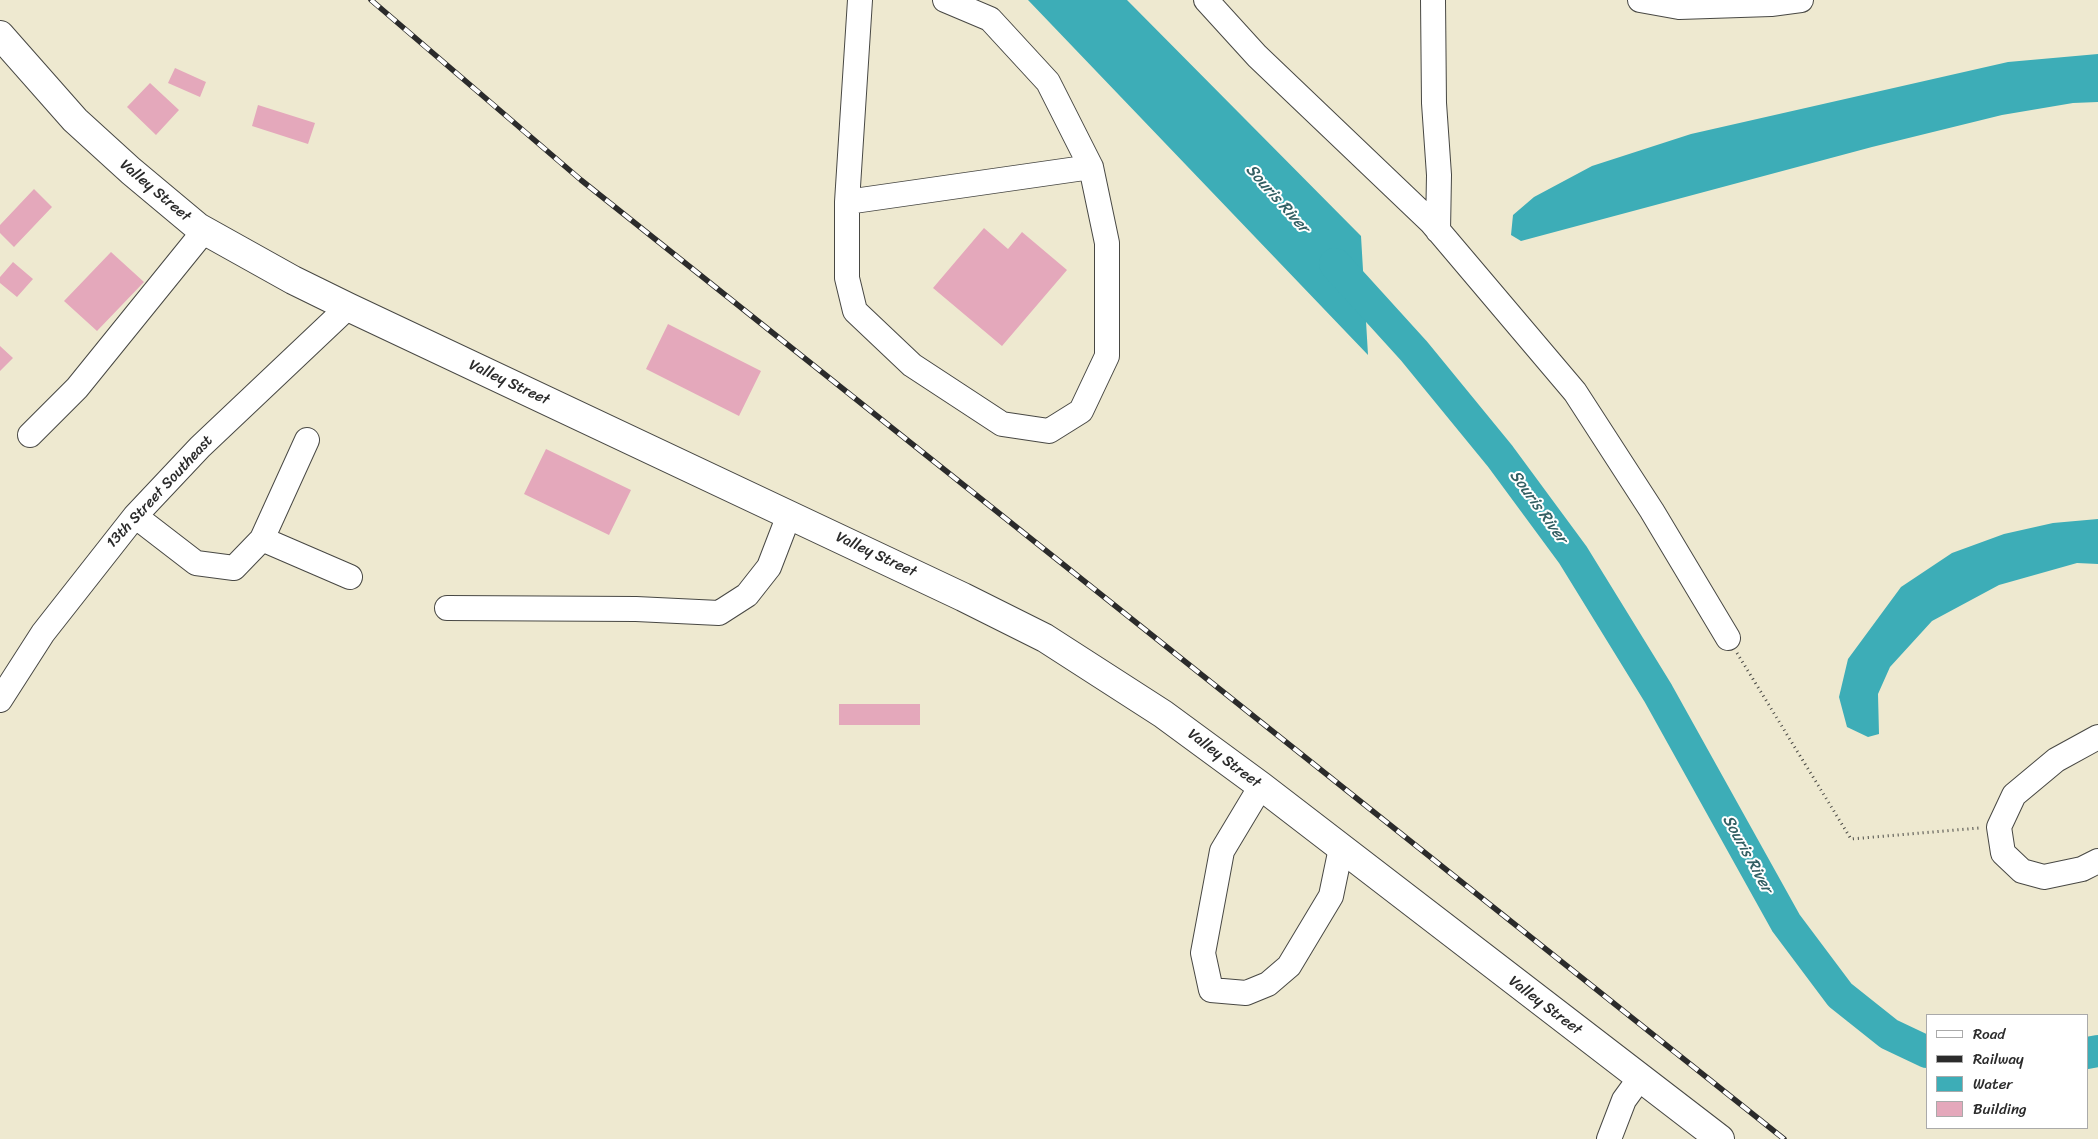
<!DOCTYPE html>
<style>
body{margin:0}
#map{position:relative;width:2098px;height:1139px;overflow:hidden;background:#eee9d0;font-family:Sriracha,sans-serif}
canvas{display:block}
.legend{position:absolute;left:1926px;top:1014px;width:162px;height:115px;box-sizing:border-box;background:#fff;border:1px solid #aaa;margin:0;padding:6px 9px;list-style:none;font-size:15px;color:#2b2b2b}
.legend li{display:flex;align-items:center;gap:10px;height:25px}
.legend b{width:25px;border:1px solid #aaa}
</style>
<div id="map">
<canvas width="2098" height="1139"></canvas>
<ul class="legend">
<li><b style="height:6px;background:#fff"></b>Road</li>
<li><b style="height:6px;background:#2b2b2b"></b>Railway</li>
<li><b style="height:14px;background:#3dadb7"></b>Water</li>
<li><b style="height:14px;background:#e4a8bb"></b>Building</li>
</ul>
</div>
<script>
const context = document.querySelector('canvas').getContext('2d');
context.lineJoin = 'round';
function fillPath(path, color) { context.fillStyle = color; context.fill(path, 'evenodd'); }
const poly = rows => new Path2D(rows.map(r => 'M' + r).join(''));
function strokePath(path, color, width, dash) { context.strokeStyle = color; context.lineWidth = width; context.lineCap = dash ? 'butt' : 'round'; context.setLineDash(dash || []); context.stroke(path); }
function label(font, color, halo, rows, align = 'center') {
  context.font = font + ' Sriracha,sans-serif'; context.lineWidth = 4; context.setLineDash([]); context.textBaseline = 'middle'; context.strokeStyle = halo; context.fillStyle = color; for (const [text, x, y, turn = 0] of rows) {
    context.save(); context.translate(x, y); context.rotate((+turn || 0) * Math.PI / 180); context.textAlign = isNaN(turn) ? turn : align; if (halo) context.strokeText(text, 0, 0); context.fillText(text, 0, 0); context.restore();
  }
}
fillPath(poly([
 [1028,0,1127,0,1361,236,1368,355],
 [2098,54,2098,102,2073,103,2002,115,1872,147,1521,241,1511,235,1513,215,1534,197,1592,166,1691,134,2008,62],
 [2098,519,2098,564,2077,563,1999,585,1932,621,1890,667,1878,694,1879,734,1868,737,1847,727,1839,697,1848,659,1901,587,1952,553,2004,534,2053,523]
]), '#3dadb7');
strokePath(poly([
 [1335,264,1414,351,1500,456,1573,555,1658,693,1786,923,1840,995,1889,1034,1927,1052],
 [2087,1053,2098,1051]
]), '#3dadb7', 32);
fillPath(poly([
 [175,68,206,82,200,97,168,83],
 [150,83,179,110,156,135,127,107],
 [258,105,315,123,308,144,252,126],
 [34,189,52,207,14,247,0,233,0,225],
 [984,228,1008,249,1022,232,1067,270,1002,346,933,288],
 [111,252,144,282,97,331,64,301],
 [13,262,33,279,17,297,0,283,0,277],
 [668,324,761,371,739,416,646,369],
 [0,346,13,358,0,371],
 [546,449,631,490,609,535,524,494],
 [839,704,920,704,920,725,839,725]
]), '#e4a8bb');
const minor = poly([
 [860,0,847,202,847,278,855,311,912,365,1002,424,1049,431,1081,411,1107,356,1107,243,1091,167,1048,82,990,19,945,0],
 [1206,0,1257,56,1431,222,1575,392,1652,511,1728,638],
 [1433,0,1434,103,1439,175,1438,231],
 [1640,0,1679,7,1771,4,1801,0],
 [847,202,1091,167],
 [30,435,77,388,204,231],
 [135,516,196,563,234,568,262,539,307,440],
 [262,539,350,577],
 [447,608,636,609,719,613,747,595,769,567,789,515],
 [0,700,43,633,135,516,200,447,348,307],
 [2098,737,2056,760,2014,795,1999,827,2003,853,2022,871,2044,877,2082,869,2098,861],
 [1261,786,1222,851,1203,953,1211,990,1246,993,1268,984,1289,966,1331,896,1341,848],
 [1609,1139,1624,1100,1640,1078]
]);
const major = poly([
 [0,35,75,120,131,171,198,227,293,280,348,307,963,597,1045,638,1163,714,1261,786,1720,1139]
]);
strokePath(minor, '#484844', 26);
strokePath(major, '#484844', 30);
strokePath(poly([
 [1737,653,1851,839,1979,828]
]), '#484844', 3, [1, 4]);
strokePath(minor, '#fff', 24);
strokePath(major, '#fff', 28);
const rail = poly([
 [371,0,581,180,1784,1139]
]);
strokePath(rail, '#2b2b2b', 5.5);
strokePath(rail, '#fff', 4, [11]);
label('15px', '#2b2b2b', '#fff', [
 ["Valley Street",155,191,40],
 ["Valley Street",509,383,25],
 ["13th Street Southeast",160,492,-47],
 ["Valley Street",876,555,25],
 ["Valley Street",1224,759,37],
 ["Valley Street",1545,1006,37]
]);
label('italic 16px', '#325f63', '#fff', [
 ["Souris River",1277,199,48],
 ["Souris River",1538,507,54],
 ["Souris River",1747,854,61]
]);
</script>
